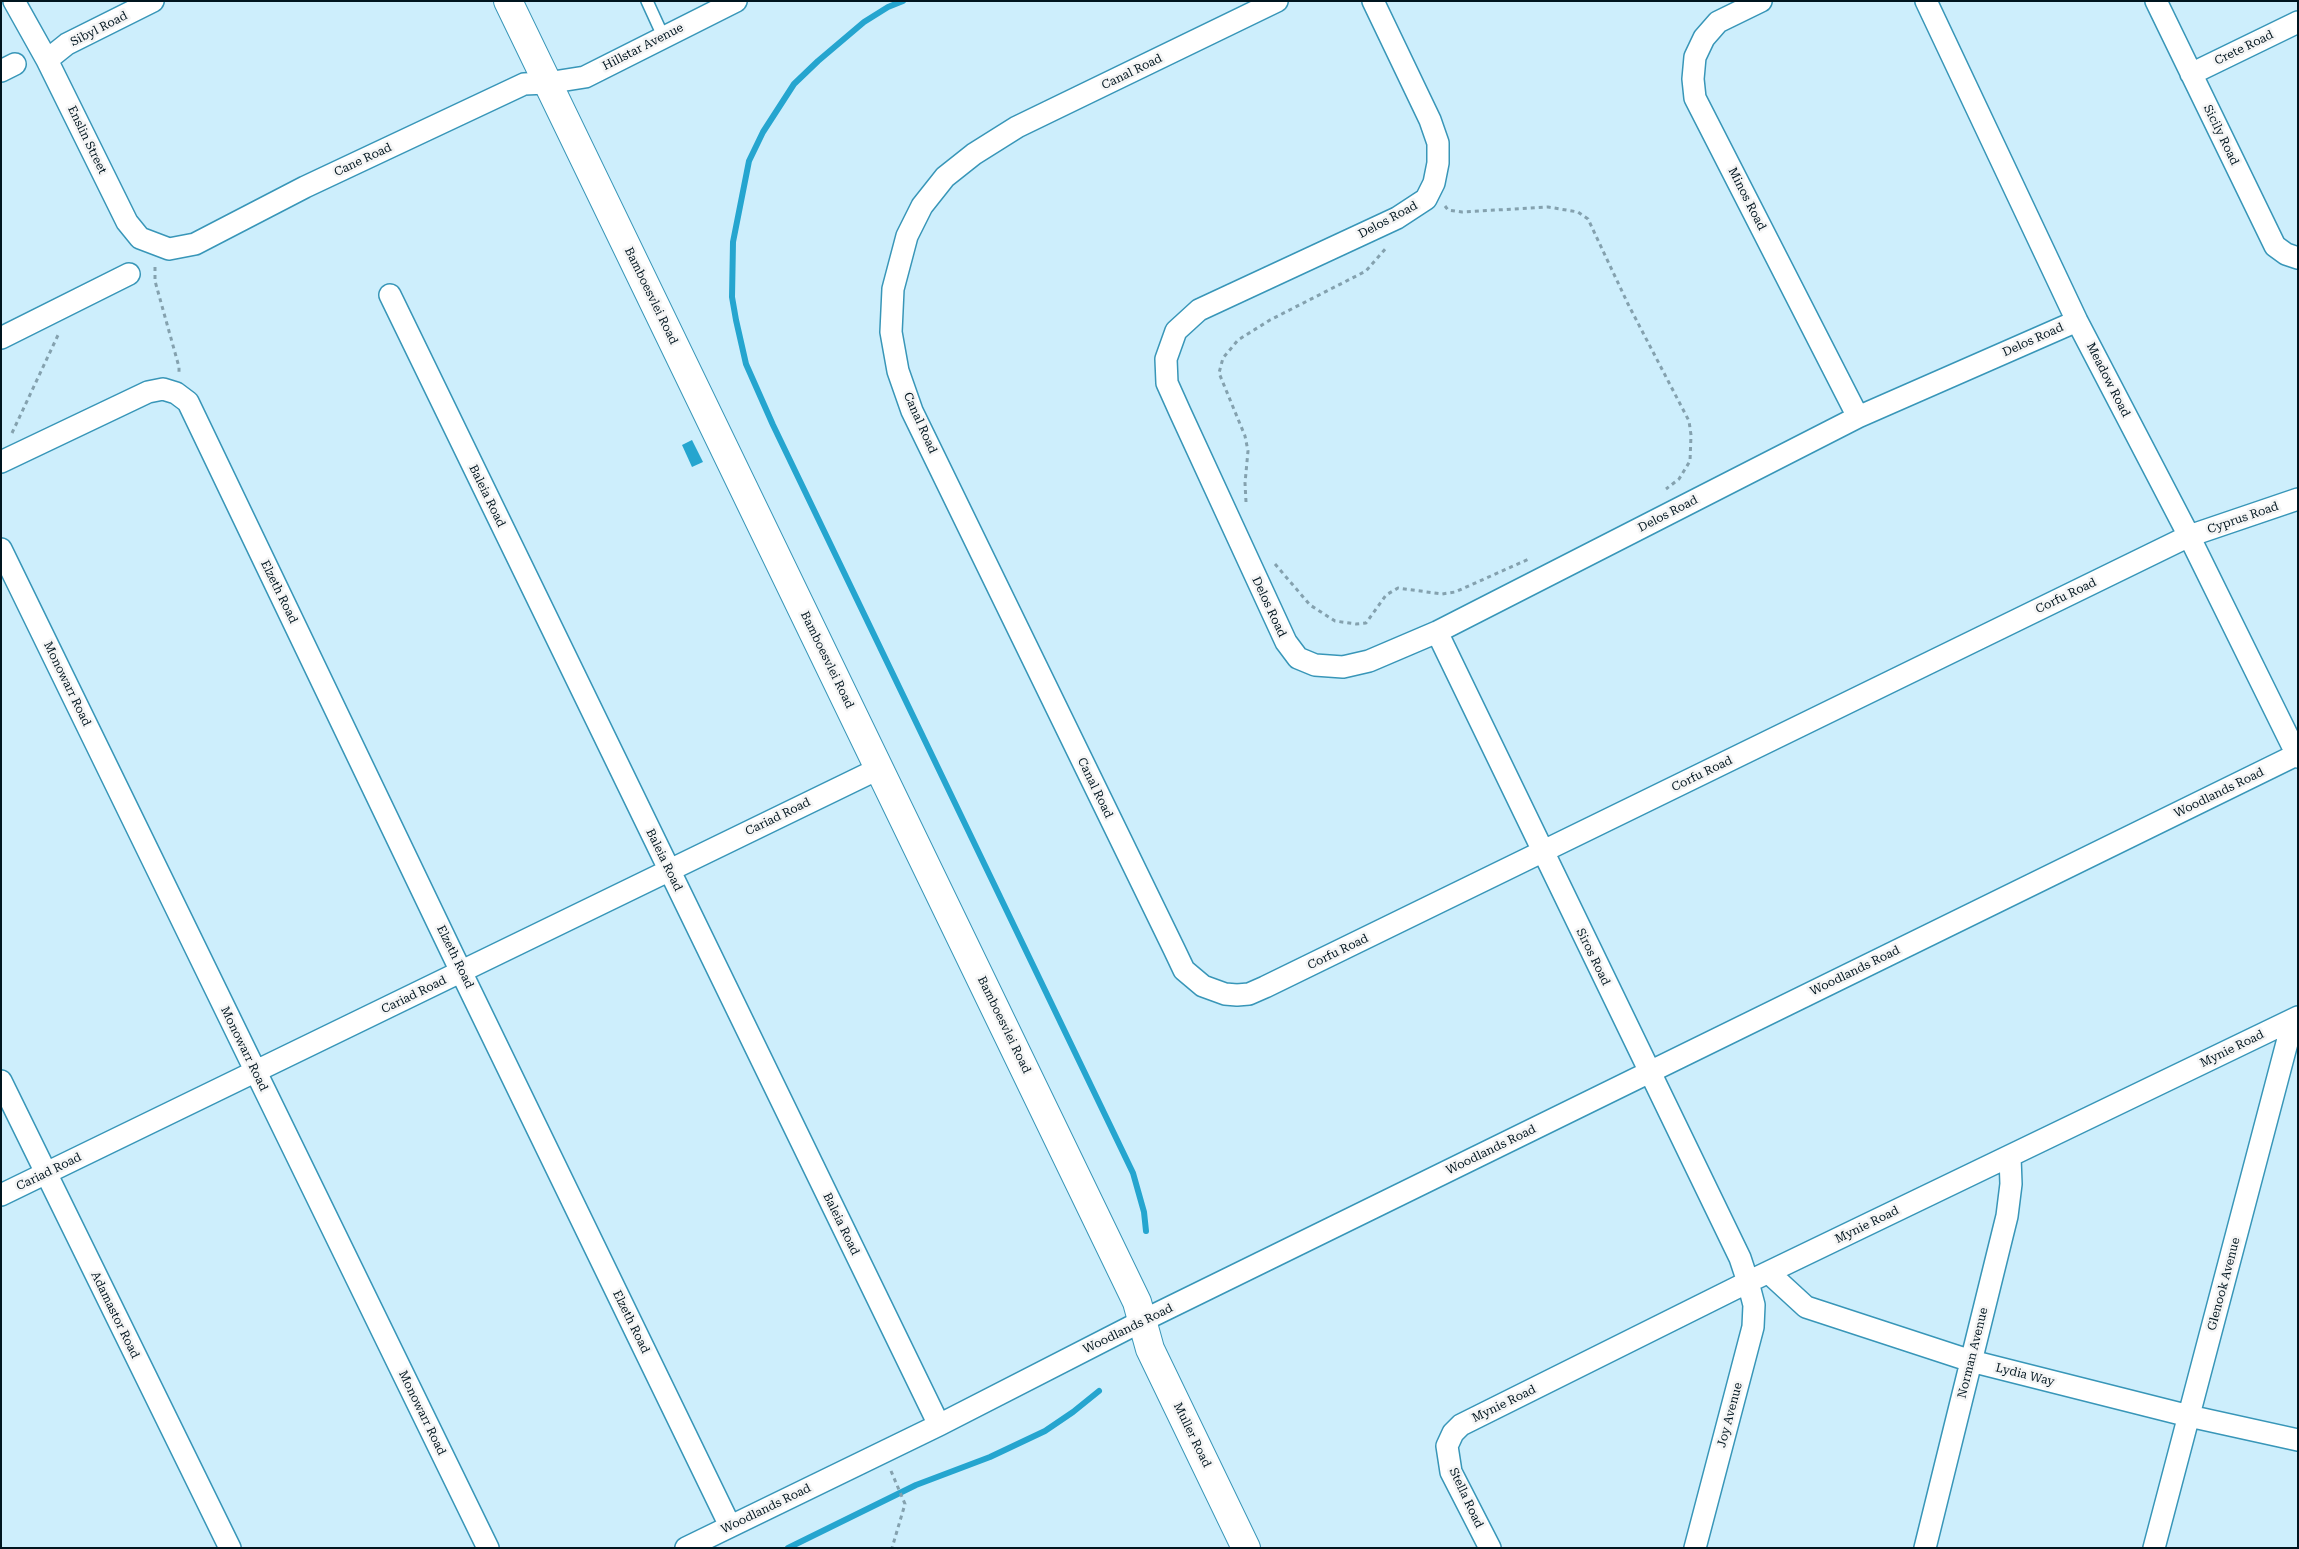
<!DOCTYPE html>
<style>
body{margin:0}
#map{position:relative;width:2299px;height:1549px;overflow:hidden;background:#cdeefc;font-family:"Roboto Serif",serif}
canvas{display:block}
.frame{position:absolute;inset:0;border:2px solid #00151f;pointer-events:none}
</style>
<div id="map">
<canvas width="2299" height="1549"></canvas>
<div class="frame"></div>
</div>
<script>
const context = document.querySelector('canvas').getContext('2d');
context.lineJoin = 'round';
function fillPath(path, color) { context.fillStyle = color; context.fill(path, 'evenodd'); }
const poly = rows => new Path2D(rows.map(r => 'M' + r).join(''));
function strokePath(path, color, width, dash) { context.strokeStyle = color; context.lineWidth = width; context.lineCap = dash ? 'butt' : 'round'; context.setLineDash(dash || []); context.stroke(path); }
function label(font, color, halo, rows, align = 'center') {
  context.font = font + ' "Roboto Serif",serif'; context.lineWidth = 5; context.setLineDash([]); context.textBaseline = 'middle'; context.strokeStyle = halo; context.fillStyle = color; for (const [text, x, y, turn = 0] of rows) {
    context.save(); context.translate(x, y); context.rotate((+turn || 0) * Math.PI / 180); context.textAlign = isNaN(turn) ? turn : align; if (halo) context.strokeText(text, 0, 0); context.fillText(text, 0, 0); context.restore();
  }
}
fillPath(poly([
 [692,440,703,462,692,467,682,445]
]), '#25a5cf');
strokePath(poly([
 [903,1,888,7,864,22,818,61,794,84,763,132,749,161,733,242,732,297,736,320,746,364,773,425,1133,1173,1144,1212,1146,1231],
 [788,1548,916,1485,990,1457,1045,1431,1073,1412,1099,1391]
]), '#25a5cf', 6);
const service = poly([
 [647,1,663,36]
]);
const minor = poly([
 [14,1,47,60,127,222,140,238,169,249,195,244,305,187,524,84,547,83,585,77,736,1],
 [1277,1,1017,127,974,154,945,177,922,206,907,236,893,289,891,332,898,371,912,411,1174,949,1184,970,1203,986,1225,994,1237,995,1249,994,1265,987,2189,536,2298,499],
 [1373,1,1430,120,1438,143,1438,163,1434,183,1426,199,1397,218,1199,310,1176,331,1166,359,1167,383,1180,412,1286,642,1298,658,1315,665,1343,667,1369,661,1437,632,1858,417,2077,321],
 [1761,1,1718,22,1704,38,1695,57,1693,79,1695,98,1858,417],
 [1926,1,2077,321,2189,536,2298,757],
 [2156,1,2275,246,2286,254,2298,258],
 [47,60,67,44,153,1],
 [1,71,15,64],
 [2191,74,2298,22],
 [390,295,939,1425],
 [1,338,129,274],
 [1,462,148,392,163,389,176,393,188,402,453,955,730,1526],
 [1,549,488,1548],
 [1437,632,1740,1258,1748,1282,1754,1305,1753,1327,1695,1548],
 [1,1081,230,1548],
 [1,1195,880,768],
 [1769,1273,1806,1307,1971,1361,2189,1416,2298,1440],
 [686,1548,939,1425,1142,1321,2298,754],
 [1490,1548,1451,1472,1447,1446,1453,1433,1461,1425,1748,1282,2298,1017],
 [1925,1548,2007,1216,2011,1184,2010,1157],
 [2154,1548,2293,1020]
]);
const tertiary = poly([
 [508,1,1137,1302,1150,1349,1246,1548]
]);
strokePath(service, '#3896b8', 14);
strokePath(minor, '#3896b8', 24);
strokePath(tertiary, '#3896b8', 30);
strokePath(poly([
 [1445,206,1448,210,1462,212,1548,207,1578,212,1588,219,1628,304,1689,421,1691,435,1690,461,1679,479,1666,489],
 [155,267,155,281,179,367,179,372],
 [12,433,59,333],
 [1246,502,1245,483,1248,451,1245,436,1219,373,1223,358,1238,340,1270,320,1366,271,1387,247],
 [1275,564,1310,605,1335,621,1356,624,1366,623,1386,595,1398,588,1442,594,1455,592,1529,559],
 [891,1471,905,1504,892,1548]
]), '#84a1ae', 3, [4, 4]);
strokePath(service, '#fff', 11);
strokePath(minor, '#fff', 21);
strokePath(tertiary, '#fff', 28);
label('12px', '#00151f', '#f5f5f5', [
 ["Sibyl Road",99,29,-27],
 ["Hillstar Avenue",643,47,-27],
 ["Crete Road",2244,48,-26],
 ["Canal Road",1132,72,-26],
 ["Sicily Road",2221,135,64],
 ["Enslin Street",87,140,64],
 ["Cane Road",363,160,-25],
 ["Minos Road",1747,199,63],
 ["Delos Road",1388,220,-28],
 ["Bamboesvlei Road",651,296,64],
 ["Delos Road",2033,340,-24],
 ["Meadow Road",2108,380,63],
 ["Canal Road",920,423,66],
 ["Baleia Road",487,496,64],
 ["Delos Road",1668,514,-27],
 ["Cyprus Road",2243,518,-19],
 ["Elzeth Road",279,592,64],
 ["Corfu Road",2066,596,-26],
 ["Delos Road",1269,607,65],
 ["Bamboesvlei Road",827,660,64],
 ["Monowarr Road",67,684,64],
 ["Corfu Road",1702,774,-26],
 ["Canal Road",1095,788,64],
 ["Woodlands Road",2219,793,-26],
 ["Cariad Road",778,817,-26],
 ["Baleia Road",664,860,64],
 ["Corfu Road",1338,952,-26],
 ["Elzeth Road",455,957,64],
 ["Siros Road",1593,957,64],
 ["Woodlands Road",1855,971,-26],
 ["Cariad Road",414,995,-26],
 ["Bamboesvlei Road",1004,1025,64],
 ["Monowarr Road",244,1049,64],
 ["Mynie Road",2232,1049,-26],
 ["Woodlands Road",1491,1150,-26],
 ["Cariad Road",49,1172,-26],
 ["Baleia Road",841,1224,64],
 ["Mynie Road",1867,1225,-26],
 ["Glenook Avenue",2224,1284,-75],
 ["Adamastor Road",115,1315,64],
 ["Elzeth Road",631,1322,64],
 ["Woodlands Road",1128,1329,-26],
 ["Norman Avenue",1973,1353,-76],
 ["Lydia Way",2025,1375,14],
 ["Mynie Road",1504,1404,-26],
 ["Monowarr Road",422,1413,64],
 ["Joy Avenue",1730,1415,-75],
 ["Muller Road",1192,1435,64],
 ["Stella Road",1466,1498,65],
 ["Woodlands Road",766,1509,-26]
]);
</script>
